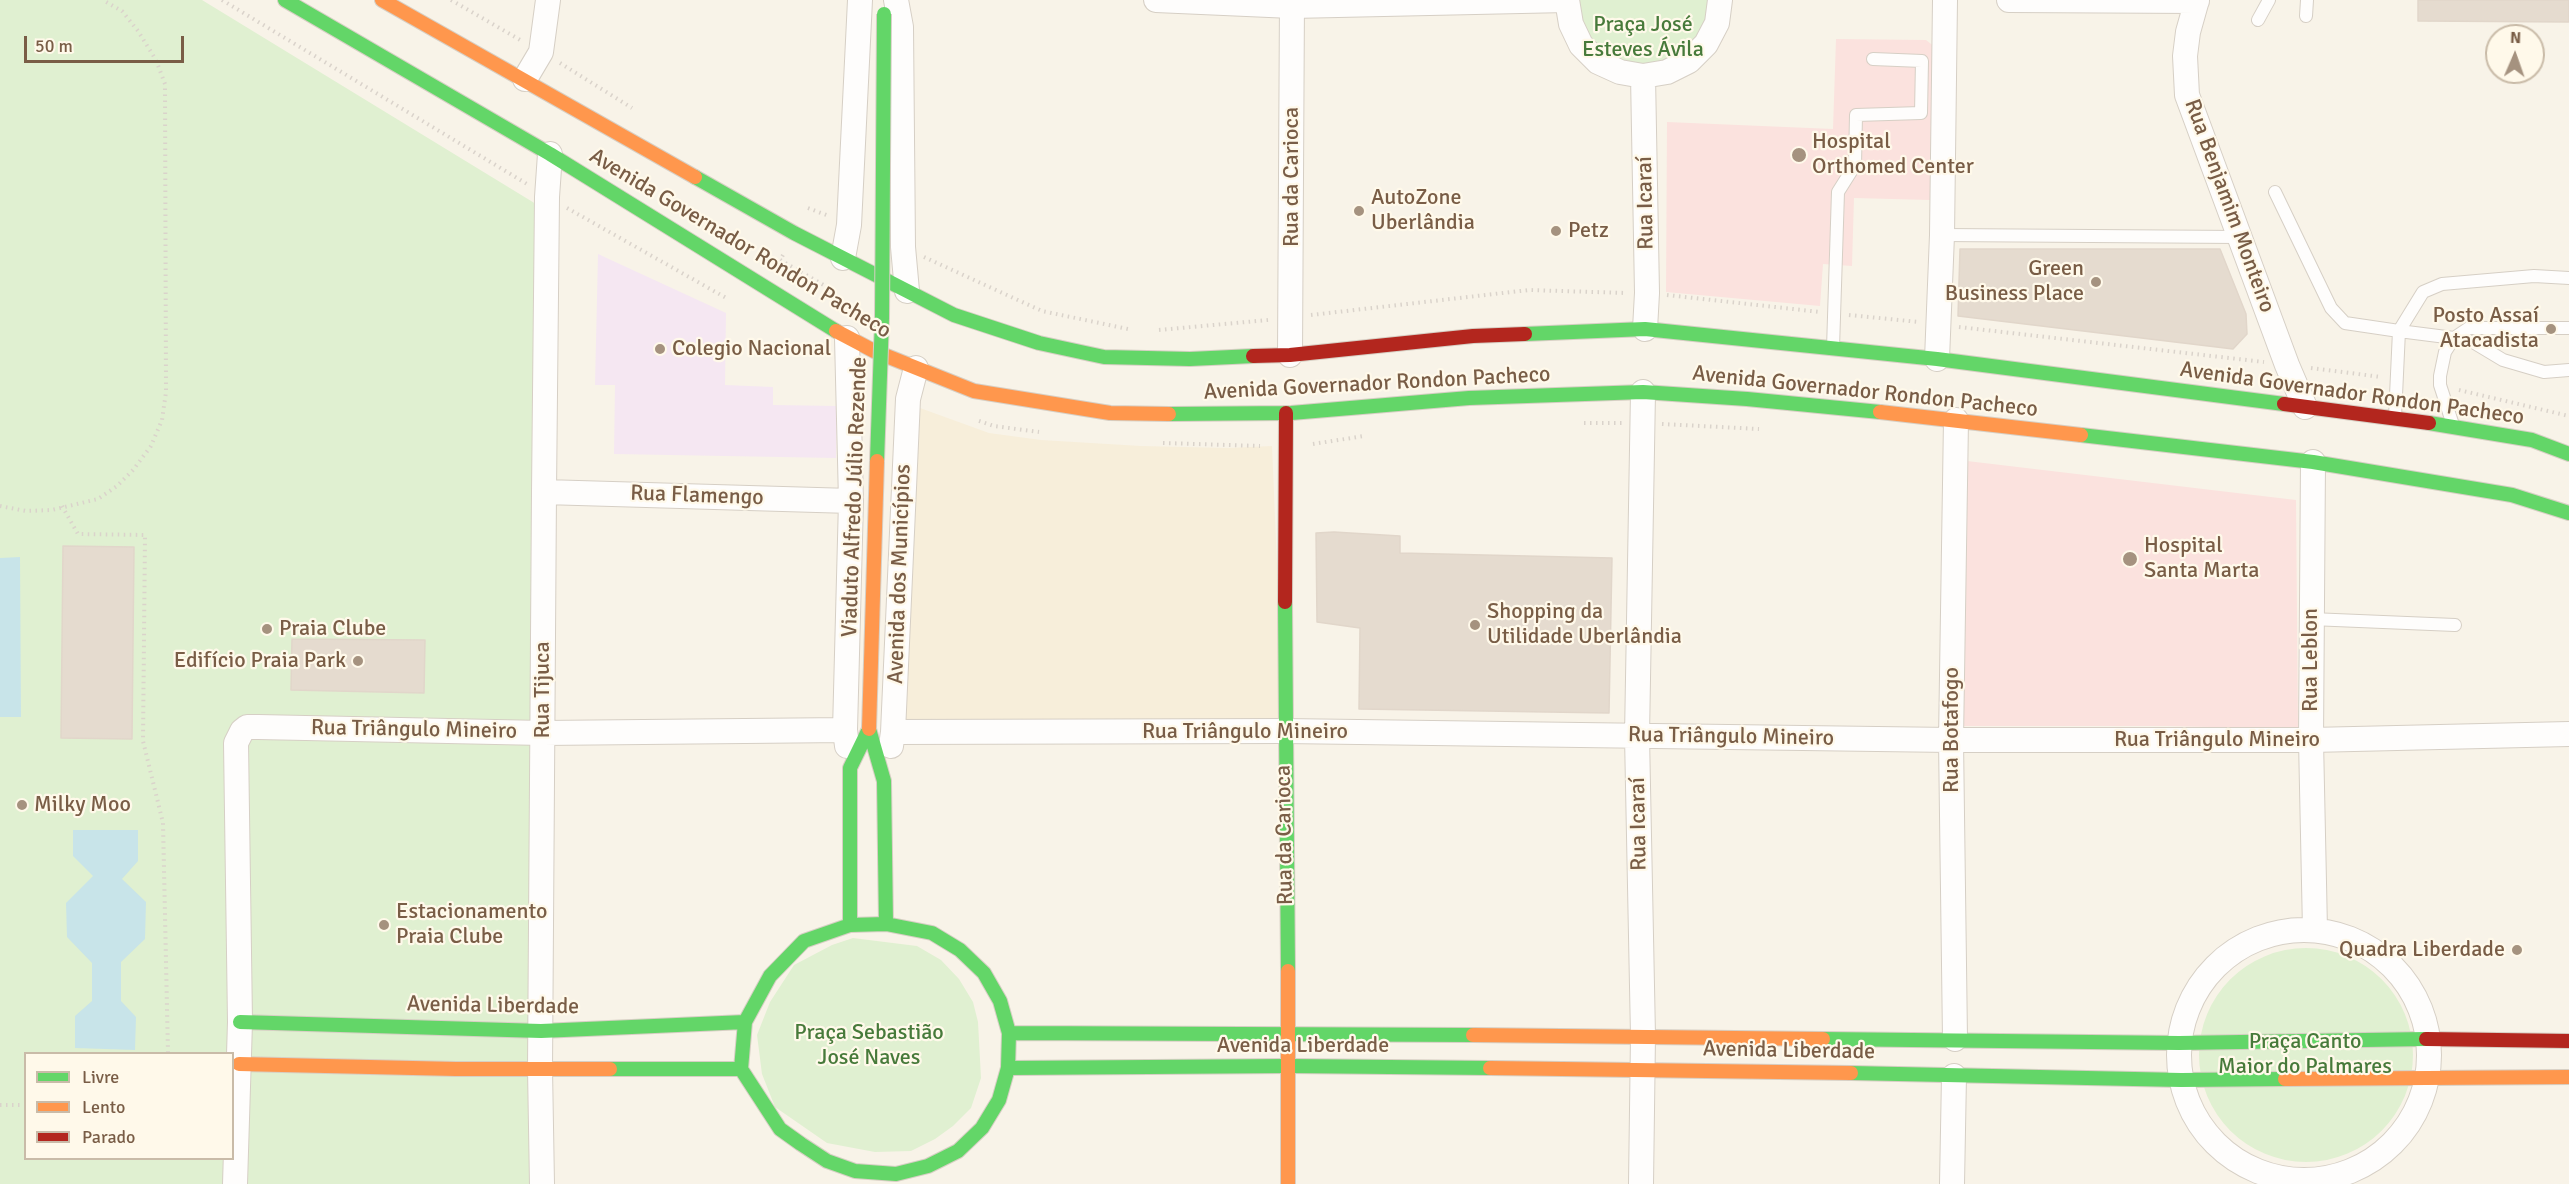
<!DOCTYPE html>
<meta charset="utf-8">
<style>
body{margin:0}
#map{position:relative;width:2569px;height:1184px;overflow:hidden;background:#f8f3e8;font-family:Signika,sans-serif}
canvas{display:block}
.legend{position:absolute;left:24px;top:1052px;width:210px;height:108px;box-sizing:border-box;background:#fff9ea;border:2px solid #c9bba8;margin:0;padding:8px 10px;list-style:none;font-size:18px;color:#795d46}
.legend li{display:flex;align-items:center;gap:12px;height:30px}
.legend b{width:30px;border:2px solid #c9bba8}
.north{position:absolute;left:2485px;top:24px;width:60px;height:60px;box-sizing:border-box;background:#fff9ea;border:2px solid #c9bba8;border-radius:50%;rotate:2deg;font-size:16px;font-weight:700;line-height:24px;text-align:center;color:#795d46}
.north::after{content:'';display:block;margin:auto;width:21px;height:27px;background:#a5927f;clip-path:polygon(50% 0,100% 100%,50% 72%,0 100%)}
.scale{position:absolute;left:24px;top:36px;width:160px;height:27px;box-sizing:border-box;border:3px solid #795d46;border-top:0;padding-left:8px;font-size:18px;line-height:21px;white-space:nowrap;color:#795d46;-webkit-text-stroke:4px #fff9ea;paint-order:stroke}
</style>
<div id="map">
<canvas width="2569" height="1184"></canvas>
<ul class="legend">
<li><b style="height:8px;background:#63d668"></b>Livre</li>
<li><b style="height:8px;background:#ff974d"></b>Lento</li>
<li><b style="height:8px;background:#b3261e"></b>Parado</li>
</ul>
<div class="north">N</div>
<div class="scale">50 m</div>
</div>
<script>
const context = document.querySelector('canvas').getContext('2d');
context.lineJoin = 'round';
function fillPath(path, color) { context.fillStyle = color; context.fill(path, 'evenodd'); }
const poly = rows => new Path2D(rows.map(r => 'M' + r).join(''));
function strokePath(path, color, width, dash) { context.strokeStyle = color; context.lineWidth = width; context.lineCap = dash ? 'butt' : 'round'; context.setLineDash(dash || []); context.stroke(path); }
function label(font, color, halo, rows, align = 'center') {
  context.font = font + ' Signika,sans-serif'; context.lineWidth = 4.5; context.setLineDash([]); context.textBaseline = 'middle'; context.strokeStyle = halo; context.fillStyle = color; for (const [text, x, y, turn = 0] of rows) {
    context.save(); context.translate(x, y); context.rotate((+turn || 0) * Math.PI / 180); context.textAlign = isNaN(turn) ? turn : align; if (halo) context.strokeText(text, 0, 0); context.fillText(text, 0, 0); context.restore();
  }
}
fillPath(poly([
 [908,399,920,408,989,433,1041,440,1141,446,1228,448,1272,446,1284,731,893,732]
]), '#f7eeda');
fillPath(poly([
 [598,254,726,313,725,385,773,387,773,405,837,406,836,458,614,454,615,385,595,385]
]), '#f5e7f2');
fillPath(poly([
 [1836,39,1926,40,1935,47,1930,200,1854,198,1852,266,1823,264,1820,306,1666,292,1667,122,1833,129],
 [1967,461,2296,500,2298,729,2167,726,1961,726]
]), '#fbe2de');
fillPath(poly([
 [0,0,202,0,536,204,533,1184,0,1184],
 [26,1054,232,1054,232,1158,26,1158],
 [1567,0,1720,0,1717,23,1667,72,1598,62],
 [853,938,917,946,941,960,959,979,973,1002,978,1022,981,1078,971,1108,953,1126,935,1139,911,1151,875,1152,827,1143,775,1107,762,1074,757,1035,770,1002,794,965,832,945],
 '2199 1055a107 107 0 1 1 214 0a107 107 0 1 1-214 0Z'
]), '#e0f0d1');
fillPath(poly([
 [20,557,21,717,0,717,0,558],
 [73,830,138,830,138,861,122,879,146,902,145,939,121,962,121,1001,136,1017,135,1050,75,1048,75,1016,92,1001,92,963,67,937,66,903,93,876,73,856]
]), '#c8e4e9');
const building = poly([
 [2418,0,2569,0,2569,22,2418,21,2418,0],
 [1960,249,2220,249,2246,314,2247,334,2233,349,1958,316,1960,249],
 [1334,532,1400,536,1400,553,1612,558,1609,713,1359,709,1360,628,1317,622,1316,533,1334,532],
 [63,546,134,547,132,739,61,738,63,546],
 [292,639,425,640,424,693,291,690,292,639]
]);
fillPath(building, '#e5dbcf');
strokePath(building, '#e1d6ca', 1.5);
const lane = poly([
 [2306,16,2307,0],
 [2258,20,2269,0],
 [2275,192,2331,308,2345,323,2399,331,2395,417],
 [1942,235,2240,237],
 [2569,278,2534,276,2442,284,2423,292,2399,331,2454,338,2469,328,2569,328],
 [1833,348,1838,192,1855,165,1856,115,1921,113,1922,61,1873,59],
 [2452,422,2440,385,2440,376,2445,352,2454,338,2473,342,2503,360,2544,372,2569,370],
 [2311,619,2455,625]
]);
const street = poly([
 [896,0,901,27,903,247,907,291],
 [1156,0,1292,6,1567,0],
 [1567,0,1571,24,1581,45,1598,62,1620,72,1643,76,1667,72,1689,61,1706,44,1717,23,1720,0],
 [2009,0,2197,1],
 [2197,0,2188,32,2185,56,2187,95,2287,365,2305,407],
 [1643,76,1647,293,1645,329],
 [525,79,541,52,548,0],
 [843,258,849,225,860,0],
 [1290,355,1292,0],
 [1937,359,1942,235,1945,0],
 [2313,462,2311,740,2315,930],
 [544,492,851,501],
 [893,732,1284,731,1951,740,2311,740,2569,734],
 [847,746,845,730,851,501,847,338],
 [891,746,893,732,908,399,916,368],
 '2179 1055a125 125 0 1 1 250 0a125 125 0 1 1-250 0Z',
 [1955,1039,1951,740,1956,420],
 [235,1184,240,1022,236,743,242,731,247,727,258,727,543,733,845,730],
 [542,1184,540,1069,544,492,547,197,550,154],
 [1641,1184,1643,1036,1637,736,1643,392],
 [1952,1184,1954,1076]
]);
const fast = poly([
 [285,0,550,154,836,331],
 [695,177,794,233,954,315,1039,343,1104,357,1190,359,1253,356],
 [1525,334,1645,329,1937,359,2284,404],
 [1169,414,1291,413,1469,398,1643,392,1747,399,1880,412],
 [2429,423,2532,440,2569,454],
 [2081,435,2313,462,2512,495,2569,513],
 [1285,602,1288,971],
 [869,729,884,781,886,924],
 [886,924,932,933,960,950,984,973,1000,1001,1009,1033,1008,1068,999,1100,982,1128,958,1151,928,1166,896,1174,855,1171,827,1161,801,1144,780,1129,741,1069,745,1022,770,976,804,941,850,925,886,924],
 [850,925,850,768,869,729],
 [240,1022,541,1031,745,1022],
 [1009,1033,1473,1035],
 [1823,1039,2179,1043,2426,1039],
 [1008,1068,1289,1066,1490,1068],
 [610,1069,741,1069],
 [1851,1073,2181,1080,2285,1079]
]);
const slow = poly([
 [382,0,695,177],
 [836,331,874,351,974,391,1110,413,1169,414],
 [1880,412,2081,435],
 [1288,971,1288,1184],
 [1473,1035,1823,1039],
 [239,1064,456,1069,610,1069],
 [1490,1068,1851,1073],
 [2285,1079,2569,1077]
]);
const jam = poly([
 [1253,356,1290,355,1473,336,1525,334],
 [2284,404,2429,423],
 [1285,602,1286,413],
 [2426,1039,2569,1041]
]);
strokePath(lane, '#d6cfc5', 14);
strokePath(street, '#d6cfc5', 26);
strokePath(fast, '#d7cfc4', 16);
strokePath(slow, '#d7cfc4', 16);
strokePath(jam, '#d7cfc4', 16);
strokePath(poly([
 [222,0,527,184],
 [451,0,522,41],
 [560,63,632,108],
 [567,208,728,299],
 [808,208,829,216],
 [783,255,780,260,836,292,832,297],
 [924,257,1042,311,1128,329],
 [1667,295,1820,312],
 [1311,315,1529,290,1626,293],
 [1849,315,1919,322],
 [1959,327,2264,362],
 [1159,330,1268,320],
 [2311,368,2381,377],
 [2459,390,2569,416],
 [979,421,994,426,1039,432],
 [1584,423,1622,423],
 [1662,424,1759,429],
 [1163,443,1260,446],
 [1313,444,1364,436],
 [0,506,26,511,52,510,98,499,117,486,133,470,151,446,162,420,166,392,165,84,156,60,138,31,122,11,103,0],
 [62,506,78,534,145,535,143,741,163,823,168,1054],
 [0,1105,26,1105]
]), '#dad3cb', 4, [1.5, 4.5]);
strokePath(lane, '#fefdfc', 12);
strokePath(street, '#fefdfc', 24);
strokePath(fast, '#63d668', 14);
strokePath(slow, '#ff974d', 14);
strokePath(jam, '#b3261e', 14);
const fastBridge = poly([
 [877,461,882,318,884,14]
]);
const slowBridge = poly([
 [869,729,877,461]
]);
strokePath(fastBridge, '#d7cfc4', 16, []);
strokePath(slowBridge, '#d7cfc4', 16, []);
strokePath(fastBridge, '#63d668', 14);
strokePath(slowBridge, '#ff974d', 14);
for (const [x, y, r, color] of [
 [1799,155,8,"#a5927f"],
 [1359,211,6,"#a5927f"],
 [1556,231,6,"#a5927f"],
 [2096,282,6,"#a5927f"],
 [2551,329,6,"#a5927f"],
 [660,349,6,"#a5927f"],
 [2130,559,8,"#a5927f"],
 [1475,625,6,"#a5927f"],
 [267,629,6,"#a5927f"],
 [358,661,6,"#a5927f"],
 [22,805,6,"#a5927f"],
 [384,925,6,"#a5927f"],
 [2517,950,6,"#a5927f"]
]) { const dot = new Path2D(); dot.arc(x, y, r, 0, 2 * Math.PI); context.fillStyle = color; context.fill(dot); strokePath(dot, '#fff9ea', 2); }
label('22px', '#477a3a', '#fff9ea', [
 ["Praça José",1643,25],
 ["Esteves Ávila",1643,50],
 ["Praça Sebastião",869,1033],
 ["José Naves",869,1058],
 ["Praça Canto",2305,1042],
 ["Maior do Palmares",2305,1067]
]);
label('22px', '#795d46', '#fff9ea', [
 ["Hospital",1812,142],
 ["Orthomed Center",1812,167],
 ["AutoZone",1371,198],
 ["Uberlândia",1371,223],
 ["Petz",1568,231],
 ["Green",2084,269,"right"],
 ["Business Place",2084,294,"right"],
 ["Posto Assaí",2539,316,"right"],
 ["Atacadista",2539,341,"right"],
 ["Colegio Nacional",672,349],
 ["Hospital",2144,546],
 ["Santa Marta",2144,571],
 ["Shopping da",1487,612],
 ["Utilidade Uberlândia",1487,637],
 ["Praia Clube",279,629],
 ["Edifício Praia Park",346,661,"right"],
 ["Milky Moo",34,805],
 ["Estacionamento",396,912],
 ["Praia Clube",396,937],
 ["Quadra Liberdade",2505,950,"right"]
], 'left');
label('22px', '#795d46', '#fff9ea', [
 ["Rua da Carioca",1292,177,-90],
 ["Rua Icaraí",1646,203,-91],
 ["Rua Benjamim Monteiro",2229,206,70],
 ["Avenida Governador Rondon Pacheco",740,244,31],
 ["Avenida Governador Rondon Pacheco",1377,384,-3],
 ["Avenida Governador Rondon Pacheco",1865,392,6],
 ["Avenida Governador Rondon Pacheco",2352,394,8],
 ["Rua Flamengo",697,496,2],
 ["Viaduto Alfredo Júlio Rezende",855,497,-88],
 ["Avenida dos Municípios",900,574,-88],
 ["Rua Leblon",2311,660,-90],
 ["Rua Tijuca",543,690,-90],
 ["Rua Triângulo Mineiro",414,730,1],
 ["Rua Botafogo",1952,730,-90],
 ["Rua Triângulo Mineiro",1245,732],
 ["Rua Triângulo Mineiro",1731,737,1],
 ["Rua Triângulo Mineiro",2217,740],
 ["Rua Icaraí",1639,824,-91],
 ["Rua da Carioca",1285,835,-91],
 ["Avenida Liberdade",493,1006,1],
 ["Avenida Liberdade",1303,1046],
 ["Avenida Liberdade",1789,1051,1]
]);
</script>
